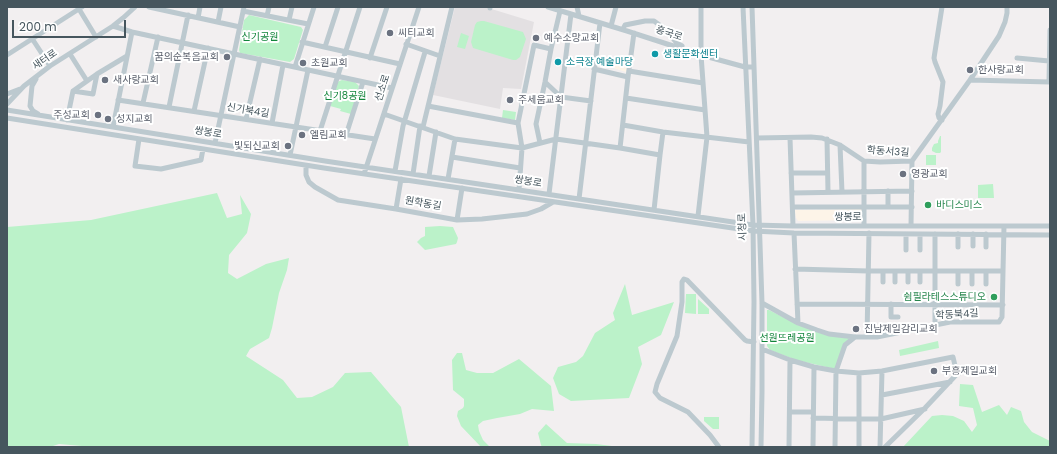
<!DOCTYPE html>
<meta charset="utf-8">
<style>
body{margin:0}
#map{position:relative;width:1057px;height:454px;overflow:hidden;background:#f2eff0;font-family:Poppins,sans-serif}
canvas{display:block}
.frame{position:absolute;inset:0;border:8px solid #46565e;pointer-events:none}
.scale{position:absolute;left:12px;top:20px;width:114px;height:18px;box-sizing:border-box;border:2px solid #46565e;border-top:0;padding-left:5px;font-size:12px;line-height:14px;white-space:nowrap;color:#46565e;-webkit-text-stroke:3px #fff;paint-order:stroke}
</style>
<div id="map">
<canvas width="1057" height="454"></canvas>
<div class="frame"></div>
<div class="scale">200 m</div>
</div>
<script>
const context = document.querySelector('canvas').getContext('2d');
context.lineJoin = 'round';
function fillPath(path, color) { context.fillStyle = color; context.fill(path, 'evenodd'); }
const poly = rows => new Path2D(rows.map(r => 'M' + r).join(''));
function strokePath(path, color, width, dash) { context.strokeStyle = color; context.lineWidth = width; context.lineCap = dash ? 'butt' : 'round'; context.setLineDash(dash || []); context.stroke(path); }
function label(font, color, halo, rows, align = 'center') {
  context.font = font + ' Poppins,"Noto Sans KR",sans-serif'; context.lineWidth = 4; context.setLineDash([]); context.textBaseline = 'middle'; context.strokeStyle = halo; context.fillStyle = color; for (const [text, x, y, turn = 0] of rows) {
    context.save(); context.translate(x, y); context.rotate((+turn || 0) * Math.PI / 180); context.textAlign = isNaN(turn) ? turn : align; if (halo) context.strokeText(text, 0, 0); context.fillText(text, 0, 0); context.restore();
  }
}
fillPath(poly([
 [600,55,628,64,626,72,610,67,601,67,602,61,600,60],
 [863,209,863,219,861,220,798,221,796,218,795,210]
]), '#fdf4e8');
fillPath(poly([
 [455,7,485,7,534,22,521,89,503,88,500,109,433,95]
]), '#e3e0e2');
fillPath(poly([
 [249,15,301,27,303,30,294,59,290,62,240,53,239,50,244,20],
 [481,21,484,21,523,32,526,39,520,57,516,60,513,60,473,48,471,42,475,25,477,22],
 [461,33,469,36,465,49,457,47],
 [342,80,355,82,359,86,351,114,340,111,341,109,330,106,337,82],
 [503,110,516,112,515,120,502,118],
 [940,136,941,136,941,152,940,153,936,153,932,151,932,148,934,144,938,143,938,141],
 [926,155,936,155,936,165,926,165],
 [993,184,994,198,978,198,978,185],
 [217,193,227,218,242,214,240,195,251,214,247,233,229,255,228,273,237,279,266,264,289,258,287,270,279,293,272,328,269,338,250,349,246,356,283,380,297,398,312,397,333,387,345,373,371,372,401,407,409,447,93,447,59,444,50,447,7,447,7,227,91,220],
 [440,226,453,227,458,238,457,242,456,244,425,250,417,242,421,238,425,236,425,227],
 [625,284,632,315,674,302,661,335,638,347,642,364,629,398,571,401,559,394,553,378,558,367,576,362,583,356,595,333,615,320,613,313],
 [686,294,696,294,696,314,685,313],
 [698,299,709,309,709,314,698,314],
 [767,310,769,310,793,322,851,338,835,369,796,360,770,350,767,346],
 [938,341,939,348,900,356,899,350],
 [457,353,462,353,466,370,477,373,493,373,519,359,551,386,554,411,532,409,520,414,497,418,483,421,478,425,479,431,483,440,490,447,481,447,461,426,457,416,458,411,463,408,464,406,464,399,453,390,452,360],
 [960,384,973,385,982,412,999,405,1007,415,1011,407,1021,411,1024,422,1032,432,1050,441,1050,447,903,447,932,416,942,415,953,416,964,421,972,432,977,425,973,408,959,406],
 [704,417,719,417,719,429,713,429,704,421],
 [546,424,567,443,596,444,612,446,542,447,541,445,538,433]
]), '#bbf2c9');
strokePath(poly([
 [149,7,240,27],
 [548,7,627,31,701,55,745,67,754,67],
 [577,7,579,16],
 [743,7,753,225,754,302,752,447],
 [752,7,762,303,762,392,761,447],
 [490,8,490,7],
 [79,9,96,37],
 [243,11,308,24],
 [267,16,269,7],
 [198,18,200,7],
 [289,20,292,7],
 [218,22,221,7],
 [113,26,132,32,392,88],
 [611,26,616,7],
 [623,29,625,25,645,21,654,21,665,29,677,43,682,46],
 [634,33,628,77,620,148,660,155,654,210],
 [33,40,50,66],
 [302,42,400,64],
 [406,44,440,56],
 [325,47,338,7],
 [70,54,87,81],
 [7,55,82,7],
 [370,58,387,7],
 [1017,58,1049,61],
 [295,67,314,7],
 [594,69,628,77],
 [629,71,703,83],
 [36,79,32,86,30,106,33,111,38,114],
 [970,80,1050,82],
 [545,82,561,97,591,101],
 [1049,82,1050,30],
 [73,91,93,94,97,74],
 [7,94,20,89],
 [626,98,705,110],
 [118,100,375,139],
 [143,103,158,37],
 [7,104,24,86,50,66,113,26,123,18,135,7],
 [428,106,518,123],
 [169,107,188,15],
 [7,110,325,161,753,225,793,226,1050,226],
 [194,111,208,48],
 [384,114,455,139,522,148,556,139,620,148],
 [7,118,324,168,753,231,794,233,1050,235],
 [246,119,260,59],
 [67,120,73,91,97,74,127,56],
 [942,120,939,118,938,114,940,106,943,82,935,62,934,58,942,7],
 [272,123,283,65],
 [623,125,663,132,749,142],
 [113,127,132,32],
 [423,127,452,7],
 [320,131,360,7],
 [346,135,363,82],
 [757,138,811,137,822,138,840,145,864,161,880,162,912,161,911,226],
 [790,138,793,226],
 [139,139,135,166,161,169,201,160,203,149],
 [827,139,828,192],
 [215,143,244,7],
 [540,143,536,124,545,82,551,49,560,11],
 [840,145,842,192],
 [290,155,308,70],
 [660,155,663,132],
 [452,157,520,168],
 [864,161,864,226],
 [912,161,970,80,999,36,1005,22,1007,13,1007,7],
 [306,166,306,175,309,182,315,187,338,200,396,209,457,220,482,219,527,214,541,209,553,202],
 [395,171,403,126,425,52],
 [791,173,827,173],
 [364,174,419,7],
 [413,174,420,126],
 [429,176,436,132],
 [448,179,455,139],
 [519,190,522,148,518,123,534,45,551,49],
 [888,191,888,206],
 [792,193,912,191],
 [549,194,571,14],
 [579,199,600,23],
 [793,207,912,207],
 [396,209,401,179],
 [698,216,707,137,701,55,701,7],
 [457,220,462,188],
 [794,233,798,323],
 [906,234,906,250],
 [920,234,920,250],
 [973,246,973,234],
 [958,247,958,234],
 [986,247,986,234],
 [795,269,868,271,1003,271],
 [883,271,883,282],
 [958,271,958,284],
 [972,271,972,284],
 [986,271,986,284],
 [895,282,895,271],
 [908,282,908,271],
 [920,282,920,271],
 [762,303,798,323,817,330,829,334,855,337,877,337,950,322,999,322,1002,317,1004,226],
 [797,304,1003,305],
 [891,304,891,317,898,317],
 [935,324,935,234],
 [867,337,869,233],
 [762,349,790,360,814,367,836,371,859,373,882,371,953,357,957,374,925,408,885,447],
 [957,374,970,369],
 [882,395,950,382],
 [790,412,813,412],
 [813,418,859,419,881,419,925,409],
 [719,447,710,435,688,412,660,398,655,392,657,384,677,336,682,302,682,282,684,279,687,280,745,340,747,341,754,342],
 [789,447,790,360],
 [813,447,814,367],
 [835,447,836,371,845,345,855,337],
 [859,447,859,373],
 [880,447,882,371]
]), '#bcc9cf', 5);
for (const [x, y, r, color] of [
 [390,33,4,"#6b7280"],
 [536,38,4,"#6b7280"],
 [655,54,4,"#0f9aa8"],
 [227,57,4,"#6b7280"],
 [558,62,4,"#0f9aa8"],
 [303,63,4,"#6b7280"],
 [970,70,4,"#6b7280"],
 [105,80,4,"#6b7280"],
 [510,100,4,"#6b7280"],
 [98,115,4,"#6b7280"],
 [108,119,4,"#6b7280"],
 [302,135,4,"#6b7280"],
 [288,146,4,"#6b7280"],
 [903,174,4,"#6b7280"],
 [928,205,4,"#2e9e5b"],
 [994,297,4,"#2e9e5b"],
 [856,329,4,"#6b7280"],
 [934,371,4,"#6b7280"]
]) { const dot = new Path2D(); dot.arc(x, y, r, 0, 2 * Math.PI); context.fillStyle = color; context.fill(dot); strokePath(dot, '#fff', 1.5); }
label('10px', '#5b616d', '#fff', [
 ["씨티교회",398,33],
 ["예수소망교회",544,38],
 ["꿈의순복음교회",219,57,"right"],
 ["초원교회",311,63],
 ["한사랑교회",978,70],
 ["새사랑교회",113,80],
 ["주세움교회",518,100],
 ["주성교회",90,115,"right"],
 ["성지교회",116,119],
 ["엘림교회",310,135],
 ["빛되신교회",280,146,"right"],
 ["영광교회",911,174],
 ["진남제일감리교회",864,329],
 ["부흥제일교회",942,371]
], 'left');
label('10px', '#46565e', '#fff', [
 ["흥국로",669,34,18],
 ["새터로",45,60,-35],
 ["선소로",383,88,-72],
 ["신기북4길",248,111,9],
 ["쌍봉로",208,133,9],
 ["학동서3길",888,152,4],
 ["쌍봉로",528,182,9],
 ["원학동길",423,204,10],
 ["쌍봉로",848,217],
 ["시청로",743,227,-92],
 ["학동북4길",957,315,-3]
]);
label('10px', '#12853b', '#fff', [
 ["신기공원",260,37],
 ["신기8공원",345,96],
 ["선원뜨레공원",787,338]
]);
label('10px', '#0d838f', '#fff', [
 ["생활문화센터",663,54],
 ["소극장 예술마당",566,62]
], 'left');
label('10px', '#27864d', '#fff', [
 ["바디스미스",936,205],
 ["쉼필라테스스튜디오",986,297,"right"]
], 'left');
</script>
